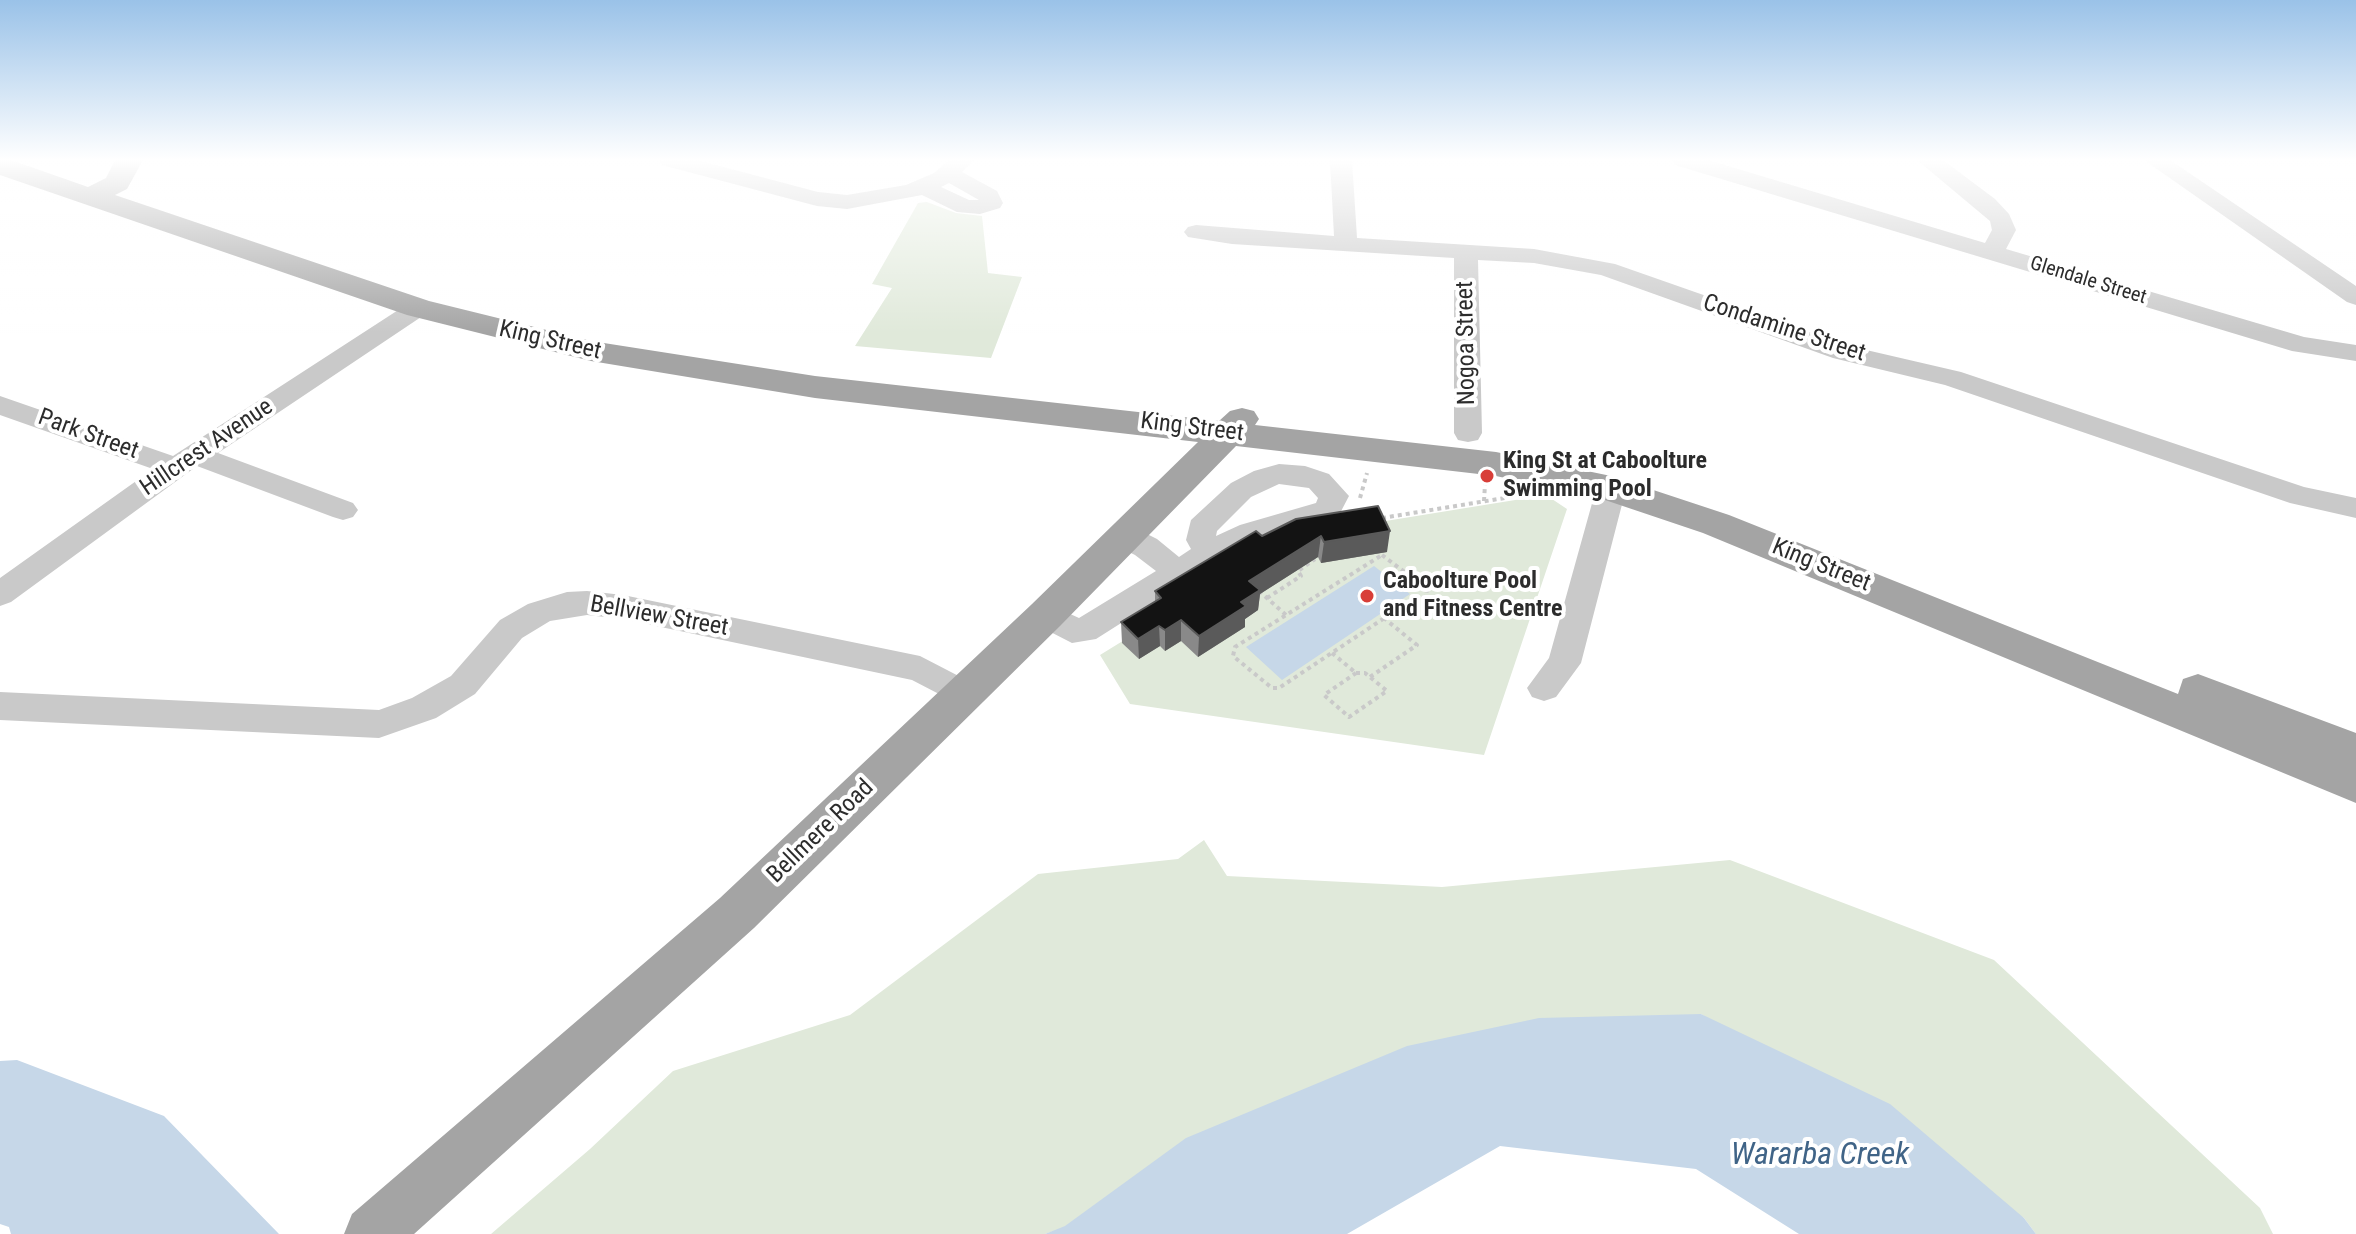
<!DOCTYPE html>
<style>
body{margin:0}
canvas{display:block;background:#fff}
</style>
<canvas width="2356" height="1234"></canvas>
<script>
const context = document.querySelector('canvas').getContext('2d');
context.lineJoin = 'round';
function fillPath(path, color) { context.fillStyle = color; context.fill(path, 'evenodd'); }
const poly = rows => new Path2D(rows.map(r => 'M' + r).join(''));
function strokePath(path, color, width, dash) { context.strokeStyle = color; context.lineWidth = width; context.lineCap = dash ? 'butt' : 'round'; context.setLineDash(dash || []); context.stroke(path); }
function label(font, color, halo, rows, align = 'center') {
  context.font = font + ' "Roboto Condensed",sans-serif'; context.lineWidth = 8; context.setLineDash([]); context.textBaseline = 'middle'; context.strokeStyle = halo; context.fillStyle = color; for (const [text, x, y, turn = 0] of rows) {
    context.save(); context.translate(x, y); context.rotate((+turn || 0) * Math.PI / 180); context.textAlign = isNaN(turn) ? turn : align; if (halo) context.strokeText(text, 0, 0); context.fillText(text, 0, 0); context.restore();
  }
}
fillPath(poly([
 [927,202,956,213,982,216,988,273,1022,277,991,358,855,346,892,288,872,284,918,203],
 [1546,495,1567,509,1484,755,1130,704,1100,655,1293,536],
 [1204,840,1227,876,1442,887,1730,860,1994,960,2260,1208,2273,1234,2036,1234,2024,1218,1701,1014,1045,1234,491,1234,590,1149,673,1071,850,1015,1038,874,1178,859]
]), '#e0e9da');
fillPath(poly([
 [1374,566,1410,594,1282,680,1246,647],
 [1701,1014,1890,1104,2024,1218,2036,1234,1799,1234,1696,1169,1500,1146,1347,1234,1045,1234,1065,1226,1186,1138,1407,1046,1539,1018],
 [17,1060,164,1116,279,1234,11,1234,9,1227,0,1224,0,1061]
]), '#c6d7e8');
strokePath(poly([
 [1360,498,1367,473],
 [1484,501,1485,484],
 [1382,518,1523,495],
 [1382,555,1427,589,1426,596,1417,602,1407,603,1279,688,1272,688,1233,656,1235,647,1382,555],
 [1259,591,1286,615],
 [1267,598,1301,576,1298,571,1315,559],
 [1332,653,1356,673],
 [1356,673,1365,673,1387,691,1349,717,1324,695,1356,673],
 [1370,677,1417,645,1385,619]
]), '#c9c9c9', 4, [4, 4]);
fillPath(poly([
 [659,160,697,160,818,192,847,195,906,185,934,173,949,160,974,160,962,172,997,191,1003,203,1000,208,980,214,957,212,922,195,847,209,817,206,662,165,659,160],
 [949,183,979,200,969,200,941,187,949,183],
 [1330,160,1352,160,1357,238,1534,249,1615,264,1849,346,1961,372,2304,487,2356,498,2356,518,2290,503,1945,385,1833,358,1601,275,1534,263,1478,260,1482,433,1478,440,1468,442,1458,440,1454,433,1454,258,1232,244,1188,237,1184,232,1188,227,1196,225,1334,236,1330,160],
 [1672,160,1708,160,1985,243,1992,230,1990,221,1917,160,1943,160,1995,199,2009,214,2016,230,2006,249,2304,337,2356,345,2356,361,2292,351,1675,165,1672,160],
 [2144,160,2170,160,2356,286,2356,305,2347,302,2144,160],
 [418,300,427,303,431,308,427,313,218,453,353,503,358,510,353,517,343,520,333,517,197,466,11,602,0,606,0,578,153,469,0,415,0,396,173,456,409,303,418,300],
 [1279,464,1305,466,1329,474,1349,496,1338,517,1328,523,1260,541,1219,561,1096,639,1072,643,1035,624,1030,615,1035,606,1046,603,1079,618,1156,571,1135,555,1115,545,1111,537,1115,529,1126,526,1137,529,1157,539,1179,557,1191,549,1186,540,1191,520,1231,483,1254,471,1279,464],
 [1279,484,1309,488,1318,498,1316,503,1240,525,1216,536,1217,531,1251,497,1279,484],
 [1611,479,1621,482,1626,489,1581,663,1556,697,1544,701,1532,697,1527,688,1549,658,1596,489,1601,482,1611,479],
 [587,591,623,595,920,656,976,685,981,694,976,703,964,707,912,680,623,619,587,615,550,621,522,638,475,694,436,718,379,738,0,720,0,692,379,710,412,698,451,676,500,620,528,604,567,592,587,591]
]), '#c9c9c9');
fillPath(poly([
 [0,160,11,160,88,187,106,178,115,160,143,160,127,189,115,195,429,301,591,341,815,376,1219,421,1230,411,1242,408,1254,411,1259,419,1255,425,1496,452,1611,476,1729,515,2178,694,2183,679,2198,674,2356,733,2356,803,1703,533,1605,500,1496,476,1236,446,1060,626,754,928,414,1234,344,1234,352,1214,720,898,1032,604,1198,442,815,398,591,361,407,315,0,175,0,160]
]), '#a4a4a4');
fillPath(poly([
 [1296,519,1387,552,1321,563,1318,557,1260,594,1258,610,1245,619,1245,627,1198,657,1181,641,1165,651,1160,646,1139,659,1122,643,1121,622,1155,602,1155,591]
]), '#898989');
fillPath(poly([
 [1390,531,1387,552,1321,563,1324,542],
 [1321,536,1318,557,1260,594,1258,610,1245,619,1245,627,1198,657,1199,636,1249,581],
 [1181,620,1181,641,1165,651,1165,630],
 [1159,626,1160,646,1139,659,1138,639]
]), '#5a5a5a');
const building = poly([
 [1378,506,1390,531,1324,542,1321,536,1249,581,1260,590,1241,602,1246,606,1199,636,1181,620,1165,630,1159,626,1138,639,1121,622,1161,598,1155,591,1256,531,1262,536,1296,519,1378,506]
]);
fillPath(building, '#131313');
strokePath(building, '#5a5a5a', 2);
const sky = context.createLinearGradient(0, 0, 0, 333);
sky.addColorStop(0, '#9ac2e8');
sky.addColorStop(0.48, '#fff');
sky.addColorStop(1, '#ffffff00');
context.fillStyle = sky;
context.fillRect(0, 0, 2356, 333);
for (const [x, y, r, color] of [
 [1487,476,8,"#d83e38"],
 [1367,596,8,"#d83e38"]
]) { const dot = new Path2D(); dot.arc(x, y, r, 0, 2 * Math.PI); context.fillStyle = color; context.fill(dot); strokePath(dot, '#fff', 3); }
label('20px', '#2c2c2c', '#fff', [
 ["Glendale Street",2088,281,17]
]);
label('24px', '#2c2c2c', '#fff', [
 ["Condamine Street",1784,329,18],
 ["King Street",550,341,13],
 ["Nogoa Street",1467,343,-91],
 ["King Street",1192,428,7],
 ["Park Street",88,435,20],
 ["Hillcrest Avenue",207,448,-34],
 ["King Street",1821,566,22],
 ["Bellview Street",659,617,10],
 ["Bellmere Road",821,832,-44]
]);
label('bold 24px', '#2c2c2c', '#fff', [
 ["King St at Caboolture",1503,462],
 ["Swimming Pool",1503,490],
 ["Caboolture Pool",1383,582],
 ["and Fitness Centre",1383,610]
], 'left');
label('italic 32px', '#406487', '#fff', [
 ["Wararba Creek",1820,1156]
]);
</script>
